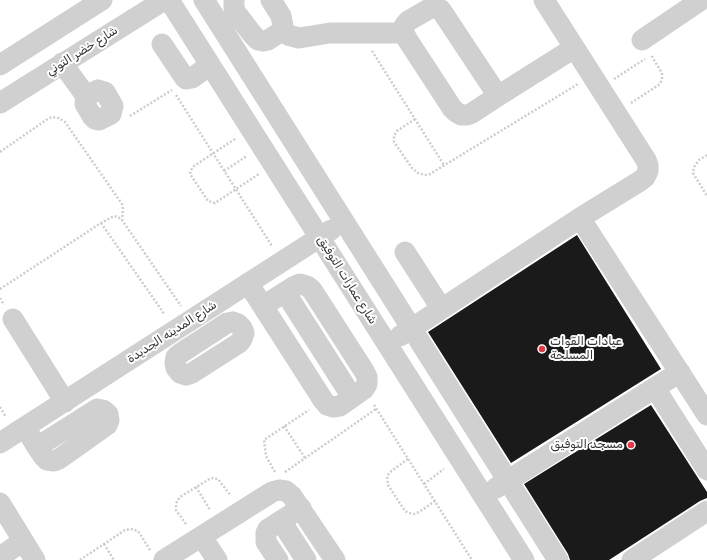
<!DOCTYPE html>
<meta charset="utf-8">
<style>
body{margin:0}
canvas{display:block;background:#fff}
</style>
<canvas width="707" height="560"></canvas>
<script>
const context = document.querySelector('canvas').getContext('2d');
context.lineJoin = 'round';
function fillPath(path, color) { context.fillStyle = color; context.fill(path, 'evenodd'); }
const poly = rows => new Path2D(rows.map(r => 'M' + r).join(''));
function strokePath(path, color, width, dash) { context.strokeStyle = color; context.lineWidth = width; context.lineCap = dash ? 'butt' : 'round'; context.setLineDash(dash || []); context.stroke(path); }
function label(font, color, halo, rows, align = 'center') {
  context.font = font + ' Rubik,Vazirmatn,sans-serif'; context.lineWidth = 4; context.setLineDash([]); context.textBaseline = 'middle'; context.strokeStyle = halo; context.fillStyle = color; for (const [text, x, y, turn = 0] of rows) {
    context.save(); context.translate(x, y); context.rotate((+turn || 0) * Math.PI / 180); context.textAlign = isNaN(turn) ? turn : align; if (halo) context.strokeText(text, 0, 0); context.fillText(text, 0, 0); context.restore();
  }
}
fillPath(poly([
 [577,235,661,369,511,463,428,332],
 [651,405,707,492,707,498,700,501,609,560,570,560,568,554,524,484]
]), '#1a1a1a');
strokePath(poly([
 [372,51,444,165],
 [614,79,645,59],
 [176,95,272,246],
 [631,103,660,84,662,79,662,73,651,55],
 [130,116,172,90],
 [415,119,397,131,394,136,394,142,412,168,418,173,425,175,430,174,578,84],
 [235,139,194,166,191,170,190,174,208,201,215,203,259,174],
 [0,152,46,120,52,117,59,118,65,122,122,204,123,209,122,220],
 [707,155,699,160,694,167,693,173,707,196],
 [224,171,247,156],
 [101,223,165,315],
 [0,289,101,223,114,216,118,217,122,220,181,306],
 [0,298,4,305],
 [374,405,472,560],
 [0,407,6,417],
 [284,426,305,458],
 [408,459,390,472,387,476,388,485,405,511,409,513,414,514,419,512,435,501],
 [275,472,266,456,264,440,309,410],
 [285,472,376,409],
 [424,484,444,469],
 [196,487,210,510],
 [186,524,176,510,176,505,177,501,180,497,211,478,218,479,231,496],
 [104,544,114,560],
 [80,560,125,530,131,529,138,531,150,550]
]), '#cdcdcd', 2.5, [2, 2]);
strokePath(poly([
 [169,0,524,560],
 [204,0,558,560],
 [234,0,234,8,236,13,253,35,258,40,263,41,268,40,282,31,283,26,281,16,271,0],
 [282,31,288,35,299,38,330,33,404,33],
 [642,40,701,0],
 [162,44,184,77,186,79,192,78,210,65],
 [62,63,86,96],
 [0,65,102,0],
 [98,90,105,92,113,106,111,114,99,120,95,119,92,116,85,104,86,96,98,90],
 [498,96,441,10,435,7,429,9,408,21,404,26,404,33,407,39,452,108,456,112,461,115,467,115,472,113,498,96,574,48],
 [0,103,164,0],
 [580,218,707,415],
 [405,252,441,308],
 [248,283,323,400,327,405,333,407,340,406,364,389,367,384,367,377,364,371,312,290,307,286,300,284,293,287,263,306],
 [285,292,352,397],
 [13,319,65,402],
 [233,322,238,324,242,328,244,333,242,339,239,343,192,373,186,375,180,373,176,368,175,363,176,357,181,353,227,323,233,322],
 [400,336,580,218,640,181,645,177,648,171,648,165,646,160,544,0],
 [655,388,707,470],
 [25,427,37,447,97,409,103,410,108,414,109,420,107,425,59,459,54,461,47,460,43,456,37,447],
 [0,443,331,230],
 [496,488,680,372],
 [0,503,35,560],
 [281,521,306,560],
 [202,537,217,560],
 [0,557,23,541],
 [164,560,272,492,279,490,286,491,292,496,335,560],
 [278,560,266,542,266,533,268,529,301,508],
 [632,560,707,511]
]), '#d0d0d0', 21);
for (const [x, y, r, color] of [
 [542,349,4,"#e63946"],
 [631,445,4,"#e63946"]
]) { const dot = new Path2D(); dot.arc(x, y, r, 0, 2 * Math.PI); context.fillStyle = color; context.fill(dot); strokePath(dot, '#fff', 1.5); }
label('12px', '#333', '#fff', [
 ["شارع خضر التوني",82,51,-32],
 ["شارع عمارات التوفيق",347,280,58],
 ["شارع المدينه الجديدة",172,332,-33]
]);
label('12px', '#333', '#fff', [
 ["عيادات القوات",550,342],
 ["المسلحة",550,356],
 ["مسجد التوفيق",623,445,"right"]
], 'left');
</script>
